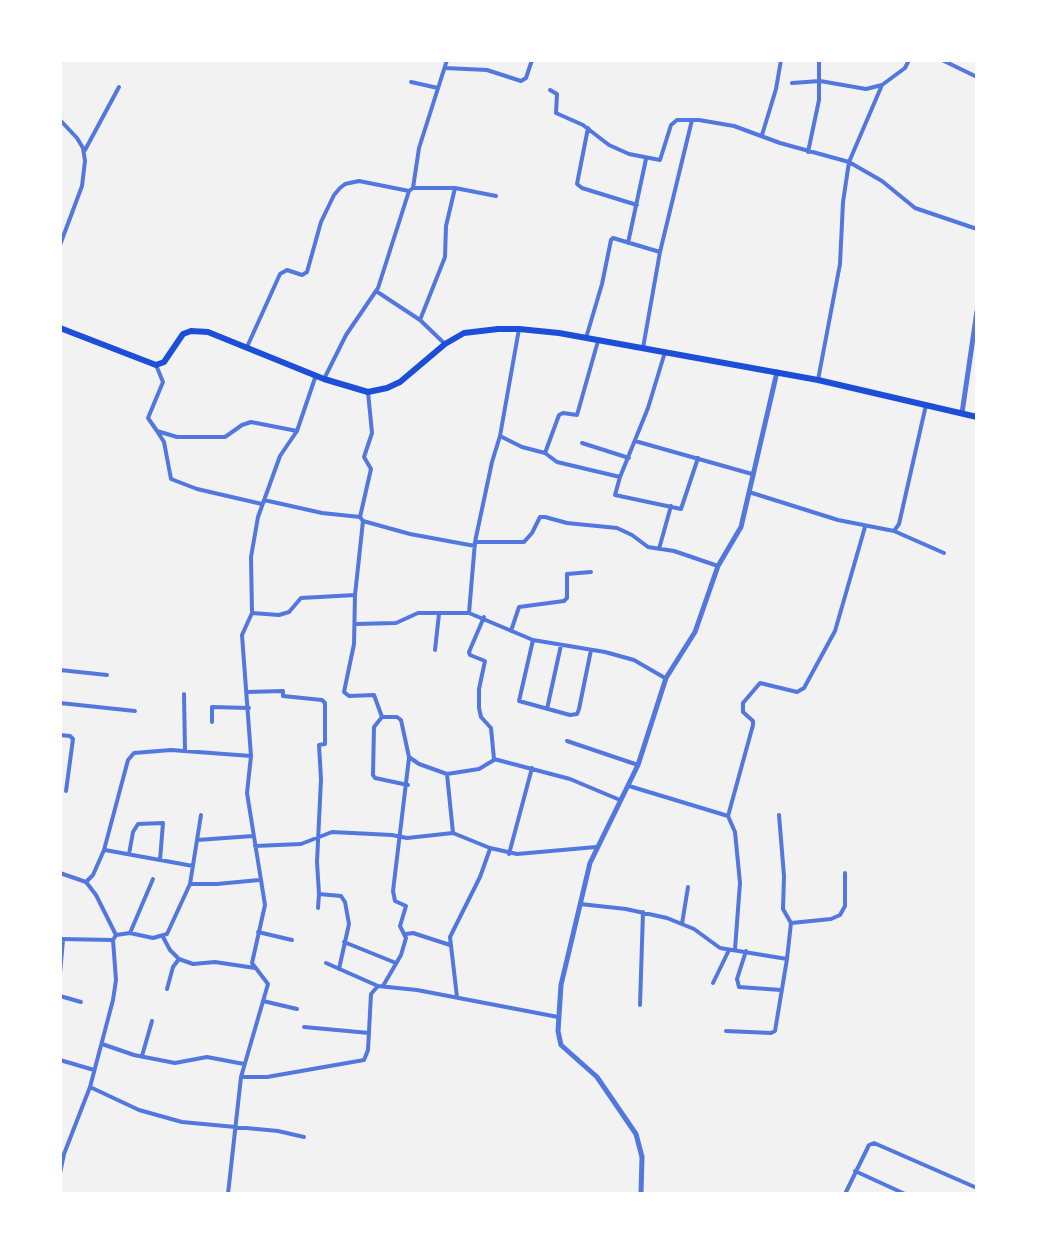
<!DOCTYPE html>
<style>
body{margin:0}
#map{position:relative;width:1037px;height:1254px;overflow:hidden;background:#f2f2f2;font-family:"Source Sans 3",sans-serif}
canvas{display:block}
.frame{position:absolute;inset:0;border:62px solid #fff;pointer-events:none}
</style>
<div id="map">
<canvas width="1037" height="1254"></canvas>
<div class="frame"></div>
</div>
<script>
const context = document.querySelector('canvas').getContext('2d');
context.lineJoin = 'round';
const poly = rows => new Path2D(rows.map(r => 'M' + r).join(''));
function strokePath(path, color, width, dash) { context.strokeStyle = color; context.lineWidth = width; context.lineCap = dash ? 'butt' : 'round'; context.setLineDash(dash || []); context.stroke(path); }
strokePath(poly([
 [942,60,977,77],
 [445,68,487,70,521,81,526,78,532,60],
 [411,82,438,88],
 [792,83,820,81,866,89,882,85],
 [550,90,557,94,556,113,583,125,609,145,629,154,660,160,671,125,677,120,699,120,734,126,780,143,849,162,882,181,915,208,977,229],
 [60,120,77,138,83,148,85,161,82,186,60,245],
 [588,128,577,184,582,188,637,205],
 [762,135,776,89,781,60],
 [85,150,119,87],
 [808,152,819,100,819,60],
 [413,188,455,188,446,226,445,257,420,320],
 [455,188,496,196],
 [628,243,646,159],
 [376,291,420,320,445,344],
 [586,338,602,284,611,240,613,238,660,252],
 [247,347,280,274,287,270,302,275,307,272,321,222,334,195,340,188,345,184,359,181,409,191],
 [643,348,660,252,692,120],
 [665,352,648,408,620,477,615,495,681,509,698,458],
 [156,365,163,382,148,418,157,431,177,437,225,437,242,425,251,422,297,431],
 [324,379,346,335,378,288,409,191,413,188,419,148,447,60],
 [818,380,840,264,843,202,849,162,882,85,905,68,909,60],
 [157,431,164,442,171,479,197,489,262,504],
 [500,436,522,447,545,453,557,462,620,477],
 [635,441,752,474],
 [582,443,629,458],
 [545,453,559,415,563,413,577,415,598,341],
 [749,492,838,520,894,531,899,524,926,405],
 [264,500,322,513,360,517,363,521,410,534,475,546],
 [360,517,371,469,364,457,372,433,368,392],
 [363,521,355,595,354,644,344,692,349,696,374,695,382,717,397,717,401,720,409,757,419,764,447,774,453,833],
 [894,531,944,553],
 [475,542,524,542,532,533,540,517,545,517,567,523,617,528,632,535,648,547,674,551,718,566],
 [659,549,671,506],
 [252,613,279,615,289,612,301,598,355,595],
 [469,613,475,542,492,462,500,436,519,329],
 [484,617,469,652,470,655,485,661,479,689,479,708,481,717,491,728,494,759,570,779,620,800],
 [355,624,396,623,418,613,469,613,533,640,605,652,634,660,665,678],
 [511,631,519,607,564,601,567,598,567,574,591,572],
 [533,640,519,701,570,715,577,714,579,709,591,650],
 [435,650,439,614],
 [60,670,107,675],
 [247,692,283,691,283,696,322,700,325,703,325,744,319,745,321,779,317,862,319,894,341,896,345,902,349,924,339,969],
 [184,694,185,750],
 [60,703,135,711],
 [547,709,561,645],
 [382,717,374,727,373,775,375,778,408,785],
 [212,722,212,707,249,708],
 [60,735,70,736,73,739,66,791],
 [567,741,638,765],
 [447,774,479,769,494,760],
 [629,786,728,816,735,832,740,883,735,949],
 [779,815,784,876,783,909,791,923,787,959],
 [728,816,753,725,753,721,743,712,743,703,760,683,797,692,804,688,835,631,865,527],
 [197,840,253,836],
 [255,846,301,844,332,832,392,835,407,838,453,833,490,848,517,854,596,847],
 [105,850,193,866],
 [129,854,133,832,138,824,163,823,160,860],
 [509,854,532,768],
 [60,873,86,882,93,875,104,850,128,760,134,753,171,750,251,756],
 [86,882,96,895,116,935],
 [190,884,201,815],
 [580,904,626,909,667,918,694,929,720,948,787,959,775,1031,771,1033,726,1031],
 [318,908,319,894],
 [791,923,831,919,840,915,845,906,845,873],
 [682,924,688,887],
 [258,932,292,940],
 [130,933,153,879],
 [406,934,413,933,450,945],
 [163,937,170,950,179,959,193,964,215,962,255,968],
 [60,939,113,940],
 [344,942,396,963],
 [746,951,737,979,739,987,781,990],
 [326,963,378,986],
 [60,973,63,940],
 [713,983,729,950],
 [383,986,401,955,406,938,400,926,406,906,395,901,393,891,409,758],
 [167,989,173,967,179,959],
 [60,996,81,1002],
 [457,997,450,937,480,877,490,849],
 [263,1001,297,1009],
 [640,1005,643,912],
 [304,1027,369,1033],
 [102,1044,134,1055,175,1063,207,1057,244,1064],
 [142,1056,152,1021],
 [60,1060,94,1070],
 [241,1077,267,1077,364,1060,368,1050,371,994,378,986,417,990,558,1017],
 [90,1087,139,1110,182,1122,278,1131,304,1137],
 [855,1171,905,1194],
 [60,1173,64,1154,90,1087,113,1000,116,980,113,940,116,935,130,933,153,938,167,934,190,884,217,884,259,880],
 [228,1194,241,1077,268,984,252,963,265,905,247,793,251,756,242,635,252,613,251,557,258,517,280,456,297,431,316,375],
 [845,1194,869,1145,874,1143,977,1188]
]), '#5277de', 4);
strokePath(poly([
 [962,413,977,311],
 [641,1194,642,1157,636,1134,597,1077,561,1045,558,1031,561,985,590,863,638,765,666,678,695,632,718,566,741,527,777,372]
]), '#5277de', 5);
strokePath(poly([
 [60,328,156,365,164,362,183,334,191,331,208,332,324,379,368,392,387,388,400,382,445,344,464,333,498,329,519,329,559,333,818,380,977,417]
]), '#1d4ed8', 6);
</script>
